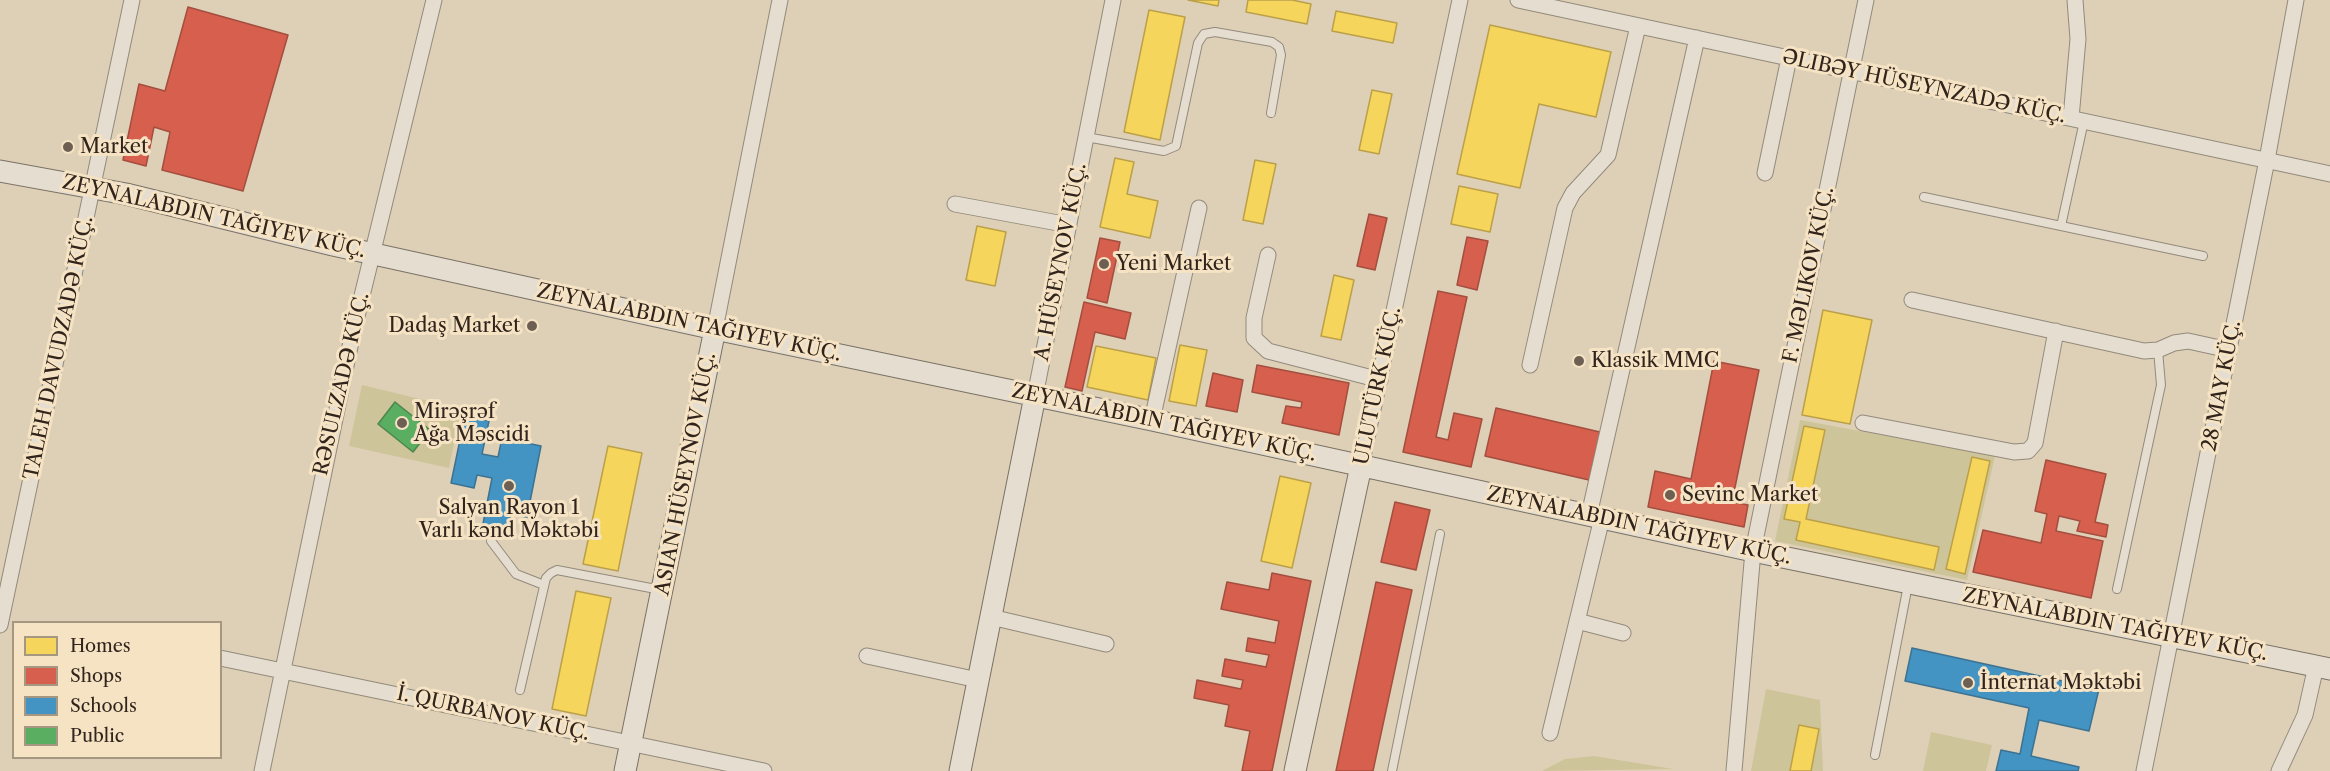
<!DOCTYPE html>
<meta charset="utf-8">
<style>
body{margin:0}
#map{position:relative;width:2330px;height:771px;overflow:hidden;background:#ded0b6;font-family:"Libre Caslon Text",serif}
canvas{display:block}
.legend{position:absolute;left:12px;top:621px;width:210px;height:138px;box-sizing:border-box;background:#f5e3c4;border:2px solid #a69781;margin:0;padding:8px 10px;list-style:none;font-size:18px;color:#30241d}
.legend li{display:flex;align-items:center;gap:12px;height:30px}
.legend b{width:30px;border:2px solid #a69781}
</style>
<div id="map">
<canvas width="2330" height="771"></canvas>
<ul class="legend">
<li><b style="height:16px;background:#f6d55c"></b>Homes</li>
<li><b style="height:16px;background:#d6604d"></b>Shops</li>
<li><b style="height:16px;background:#4393c3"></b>Schools</li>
<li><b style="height:16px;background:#5aae61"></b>Public</li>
</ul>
</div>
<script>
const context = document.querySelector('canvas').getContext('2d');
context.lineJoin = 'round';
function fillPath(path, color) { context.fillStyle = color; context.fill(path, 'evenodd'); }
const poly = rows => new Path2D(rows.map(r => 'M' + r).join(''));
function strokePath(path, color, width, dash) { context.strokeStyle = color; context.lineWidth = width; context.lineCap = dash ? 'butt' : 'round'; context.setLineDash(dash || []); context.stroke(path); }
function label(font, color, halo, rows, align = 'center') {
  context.font = font + ' "Libre Caslon Text",serif'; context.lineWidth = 6; context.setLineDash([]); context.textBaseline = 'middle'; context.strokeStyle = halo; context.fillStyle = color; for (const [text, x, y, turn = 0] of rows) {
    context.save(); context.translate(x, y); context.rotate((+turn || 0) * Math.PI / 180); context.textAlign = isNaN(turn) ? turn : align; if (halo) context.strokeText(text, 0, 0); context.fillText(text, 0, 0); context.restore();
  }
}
fillPath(poly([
 [362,385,461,409,449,468,349,446],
 [1800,420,1995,456,1967,580,1775,541],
 [1766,689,1820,700,1823,771,1751,771],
 [1931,732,1992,745,1986,771,1923,771],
 [1594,756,1673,769,1542,771,1565,759]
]), '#cec499');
const homes = poly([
 [1188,0,1219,0,1218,6,1188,0],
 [1248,0,1292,0,1311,4,1307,24,1246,12,1248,0],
 [1149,10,1185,17,1160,140,1124,132,1149,10],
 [1336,11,1397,23,1393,43,1332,31,1336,11],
 [1490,25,1611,52,1596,117,1539,104,1520,188,1457,174,1490,25],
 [1372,90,1392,94,1379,154,1359,150,1372,90],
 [1115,158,1134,162,1127,194,1158,201,1150,238,1100,227,1115,158],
 [1255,160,1276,164,1263,224,1243,220,1255,160],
 [1459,186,1498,194,1490,232,1451,224,1459,186],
 [977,226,1006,232,995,286,966,280,977,226],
 [1334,275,1354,280,1341,340,1321,336,1334,275],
 [1823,310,1872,320,1850,424,1802,415,1823,310],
 [1180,345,1207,350,1196,406,1169,401,1180,345],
 [1096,346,1156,358,1148,400,1087,387,1096,346],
 [1804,426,1825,430,1806,519,1939,547,1934,570,1796,540,1800,522,1784,519,1804,426],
 [608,446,642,453,618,571,583,564,608,446],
 [1972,457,1990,461,1965,574,1946,569,1972,457],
 [1280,476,1311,483,1292,568,1261,561,1280,476],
 [576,591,611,598,586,716,552,709,576,591],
 [1799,725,1819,729,1811,771,1790,771,1799,725]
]);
fillPath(homes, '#f6d55c');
strokePath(homes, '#bba049', 1.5);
const shops = poly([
 [188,7,288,35,243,191,162,170,170,132,154,127,146,166,123,160,139,84,165,91,188,7],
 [1369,214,1387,218,1375,270,1357,266,1369,214],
 [1467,237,1488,241,1477,290,1457,285,1467,237],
 [1100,238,1120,242,1107,303,1087,298,1100,238],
 [1438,291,1467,297,1436,437,1448,440,1454,413,1482,419,1471,467,1403,452,1438,291],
 [1084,302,1131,313,1125,339,1095,332,1082,391,1065,387,1084,302],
 [1714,361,1759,370,1732,502,1748,505,1744,527,1648,507,1655,471,1691,479,1714,361],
 [1257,365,1349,383,1339,435,1282,423,1286,406,1301,408,1302,402,1252,392,1257,365],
 [1213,373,1243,380,1237,412,1206,406,1213,373],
 [1496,408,1600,432,1589,480,1485,456,1496,408],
 [2046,460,2106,474,2095,522,2108,525,2106,537,2077,531,2080,521,2059,516,2056,531,2103,541,2091,598,1973,572,1983,530,2041,543,2047,514,2035,511,2046,460],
 [1395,502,1430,510,1416,570,1381,562,1395,502],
 [1272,573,1311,581,1272,771,1242,771,1250,731,1225,726,1229,705,1194,698,1197,680,1241,689,1243,680,1222,676,1225,659,1266,667,1269,655,1246,651,1248,638,1275,643,1279,621,1221,609,1227,582,1269,590,1272,573],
 [1376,582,1412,590,1373,771,1336,771,1376,582]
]);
fillPath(shops, '#d6604d');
strokePath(shops, '#a44e3f', 1.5);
const schools = poly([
 [465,416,489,421,482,454,498,457,502,438,541,446,527,517,511,514,507,534,482,529,492,478,477,475,474,488,451,483,465,416],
 [1912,648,2099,689,2089,731,2039,720,2031,756,2079,767,2078,771,1996,771,2001,750,2020,754,2029,708,1905,681,1912,648]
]);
fillPath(schools, '#4393c3');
strokePath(schools, '#3d7291', 1.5);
const public = poly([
 [395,402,430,430,413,452,378,424,395,402]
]);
fillPath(public, '#5aae61');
strokePath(public, '#4d854d', 1.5);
const lane = poly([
 [1086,137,1164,151,1176,146,1198,43,1204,34,1215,32,1272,42,1279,47,1281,55,1271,113],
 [1924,197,2203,256],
 [2061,226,2084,121],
 [491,541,516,574,544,585],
 [2117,589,2161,385,2158,350],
 [520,690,546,578,551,573,557,570,661,590],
 [1875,755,1908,585],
 [1392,771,1440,534]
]);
const street = poly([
 [1518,0,2330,174],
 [2071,118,2078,39,2075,0],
 [1765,173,1789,58],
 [955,204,1069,225],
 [1268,255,1254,318,1254,338,1268,351,1380,380],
 [1912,300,2144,351,2158,350,2174,343,2188,341,2229,350],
 [715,329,780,0],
 [1530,365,1565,208,1573,193,1608,155,1638,26],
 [1035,396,1113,0],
 [1152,420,1199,208],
 [1863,423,2014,452,2028,451,2035,443,2056,331],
 [1361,466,1460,0],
 [1589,515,1697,38],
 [991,617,1106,644],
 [1577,621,1623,633],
 [0,625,132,0],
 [867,656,978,680],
 [220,658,764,771],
 [1550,733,1602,518],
 [262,771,352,337,434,0],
 [1734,771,1753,551,1866,0],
 [2144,771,2267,160,2296,0],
 [2279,771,2305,715,2316,666]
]);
const secondary = poly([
 [0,171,126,194,333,245,715,329,1152,420,1753,551,2330,669],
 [625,771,715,329],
 [960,771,1035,396],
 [1295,771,1361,466]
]);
strokePath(lane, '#938a7b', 10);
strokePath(street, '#938a7b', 17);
strokePath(secondary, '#7b7265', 23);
strokePath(lane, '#e4ddd0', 8);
strokePath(street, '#e4ddd0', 15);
strokePath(secondary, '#e4ddd0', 21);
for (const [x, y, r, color] of [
 [68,147,6,"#6d6053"],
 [1104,264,6,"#6d6053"],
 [532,326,6,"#6d6053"],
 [1579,361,6,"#6d6053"],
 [402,423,6,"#6d6053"],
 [509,486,6,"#6d6053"],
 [1670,495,6,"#6d6053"],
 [1968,683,6,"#6d6053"]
]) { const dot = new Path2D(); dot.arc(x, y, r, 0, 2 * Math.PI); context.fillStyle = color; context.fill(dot); strokePath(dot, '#f5e3c4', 2); }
label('20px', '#30241d', '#f5e3c4', [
 ["ƏLIBƏY HÜSEYNZADƏ KÜÇ.",1924,87,12],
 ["ZEYNALABDIN TAĞIYEV KÜÇ.",214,217,13],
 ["A. HÜSEYNOV KÜÇ.",1061,262,-79],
 ["F. MƏLIKOV KÜÇ.",1809,275,-78],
 ["ZEYNALABDIN TAĞIYEV KÜÇ.",689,323,12],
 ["TALEH DAVUDZADƏ KÜÇ.",59,348,-78],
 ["RƏSULZADƏ KÜÇ.",342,384,-77],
 ["ULUTÜRK KÜÇ.",1378,386,-78],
 ["28 MAY KÜÇ.",2222,386,-79],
 ["ZEYNALABDIN TAĞIYEV KÜÇ.",1164,423,12],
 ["ASIAN HÜSEYNOV KÜÇ.",686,474,-79],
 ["ZEYNALABDIN TAĞIYEV KÜÇ.",1639,526,12],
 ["ZEYNALABDIN TAĞIYEV KÜÇ.",2115,625,11],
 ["İ. QURBANOV KÜÇ.",493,714,12]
]);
label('20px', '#30241d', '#f5e3c4', [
 ["Market",80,147],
 ["Yeni Market",1116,264],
 ["Dadaş Market",520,326,"right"],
 ["Klassik MMC",1591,361],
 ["Mirəşrəf",414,412],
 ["Ağa Məscidi",414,435],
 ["Sevinc Market",1682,495],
 ["Salyan Rayon 1",509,508,"center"],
 ["Varlı kənd Məktəbi",509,531,"center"],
 ["İnternat Məktəbi",1980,683]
], 'left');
</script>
